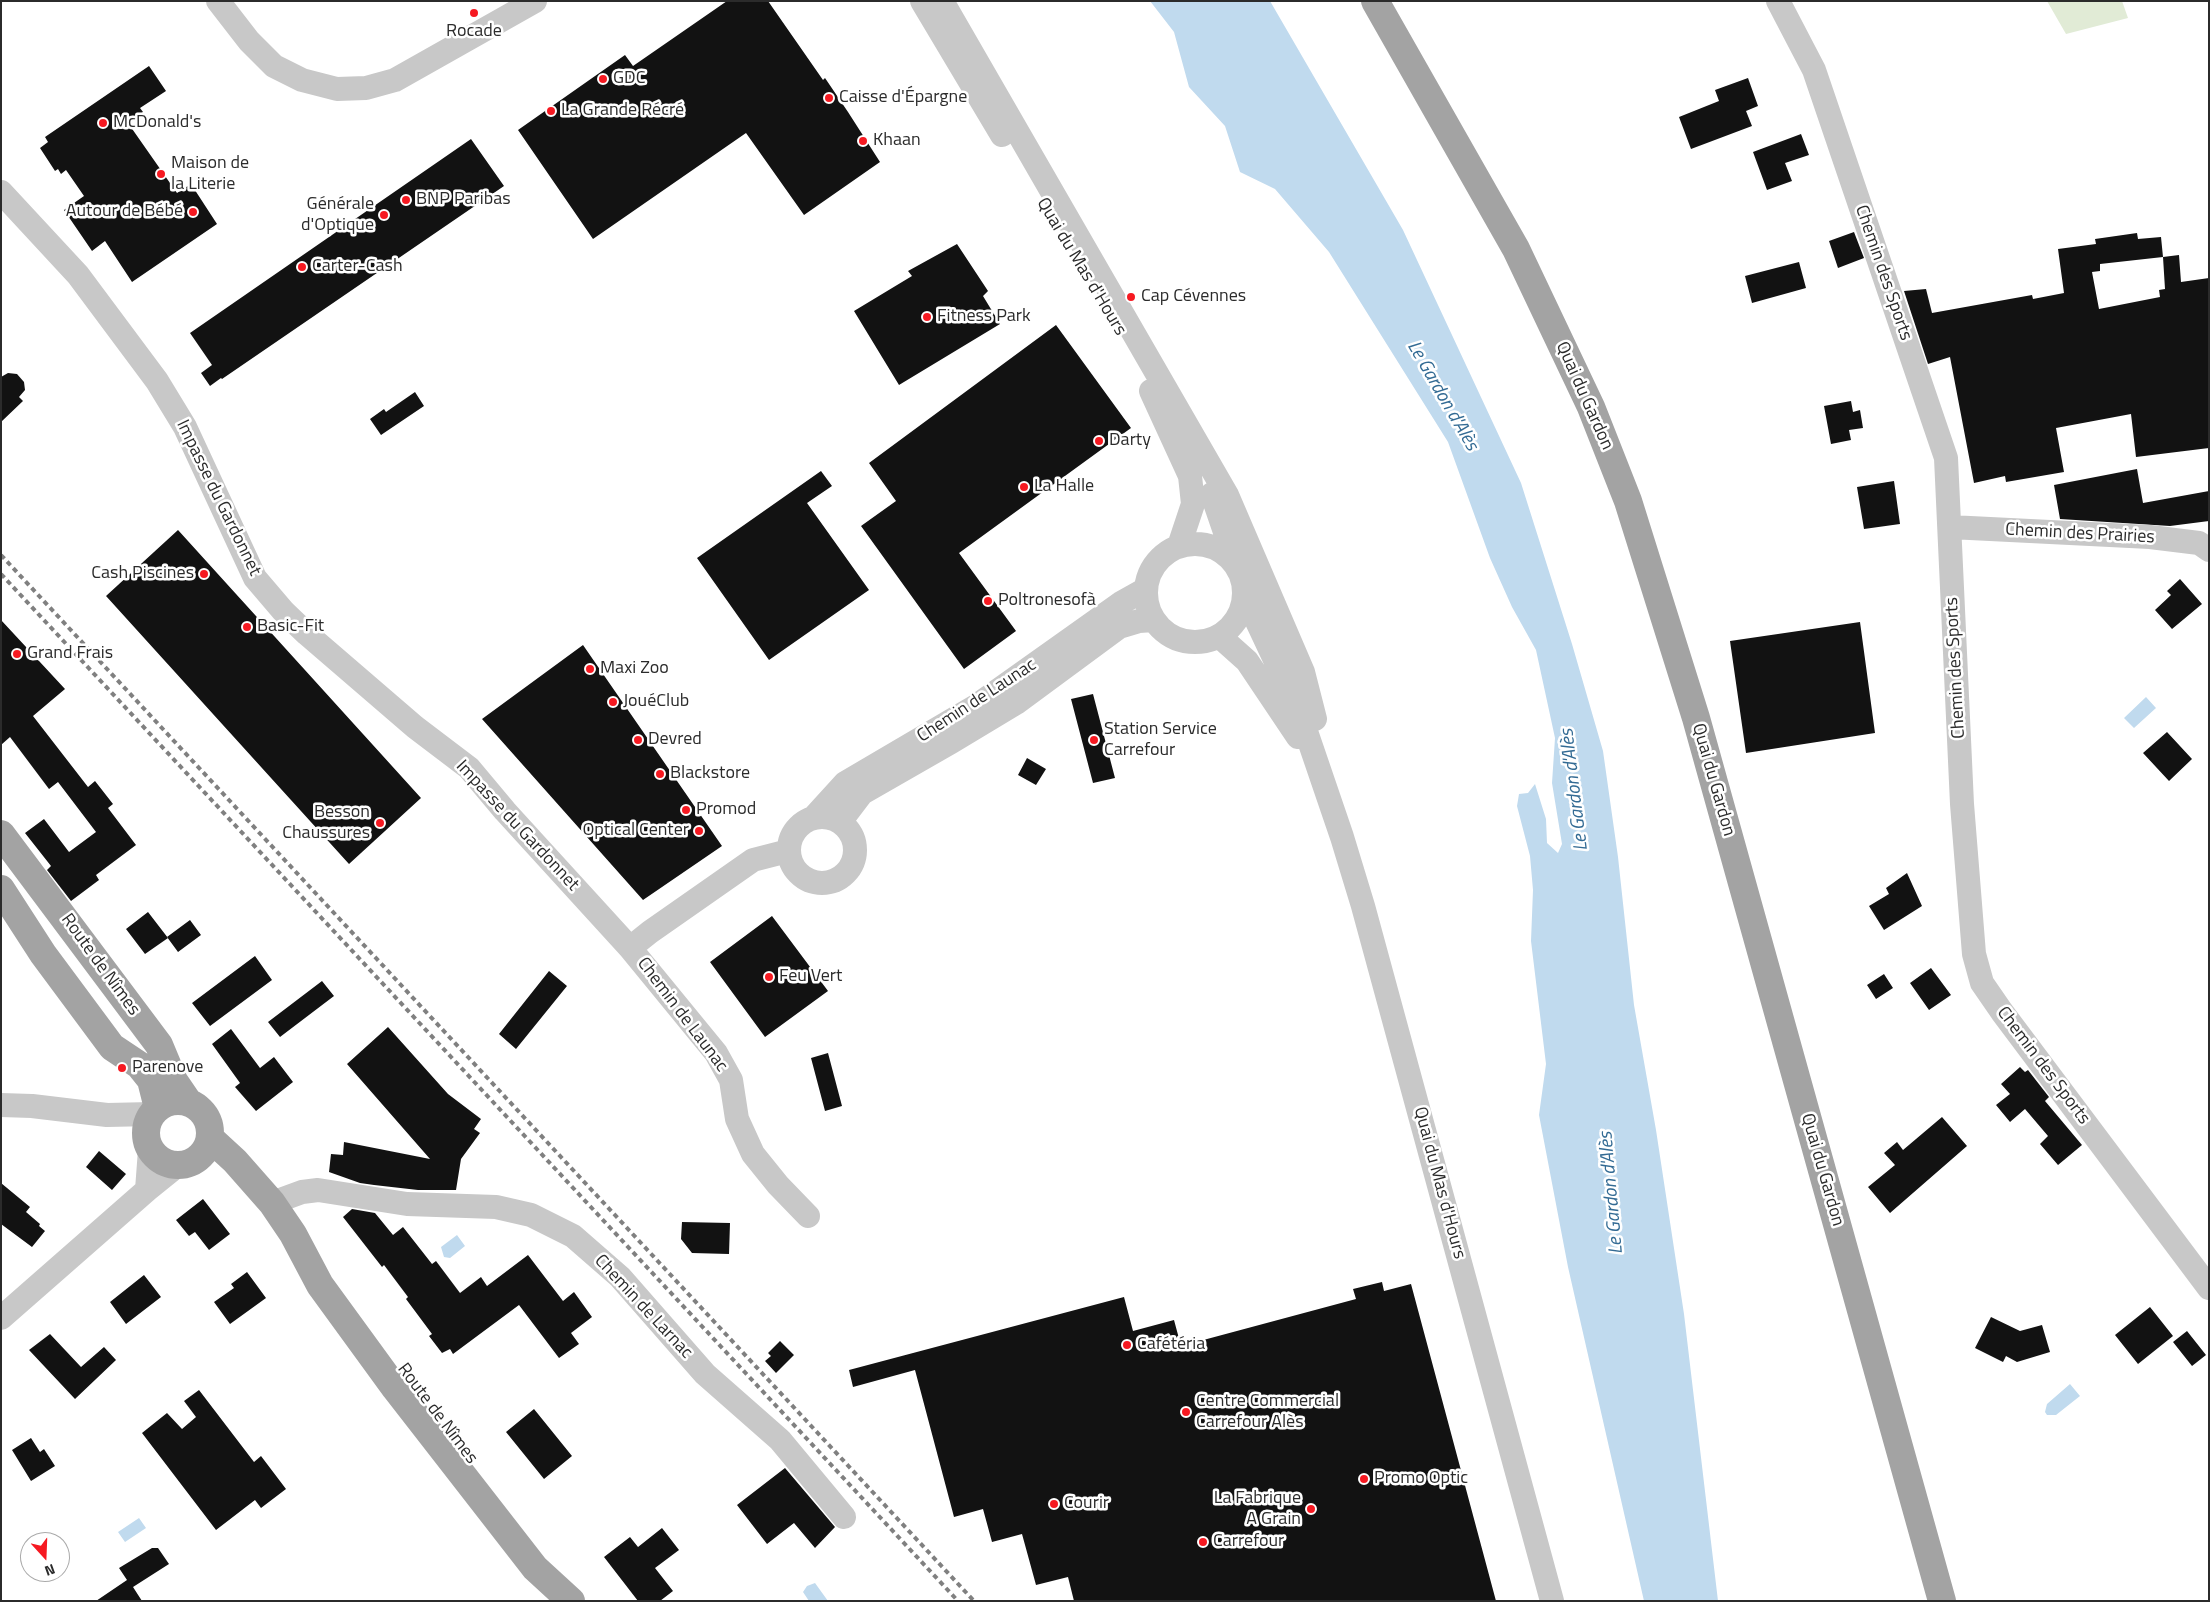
<!DOCTYPE html>
<meta charset="utf-8">
<style>
body{margin:0}
#map{position:relative;width:2210px;height:1602px;overflow:hidden;background:#fff;font-family:"Titillium Web",sans-serif}
canvas{display:block}
.frame{position:absolute;inset:0;border:2px solid #2b2b2b;pointer-events:none}
.north{position:absolute;left:20px;top:1532px;width:50px;height:50px;box-sizing:border-box;background:#fff;border:1px solid #aaa;border-radius:50%;rotate:160deg;font-size:14px;font-weight:700;line-height:20px;text-align:center;color:#2b2b2b}
.north::after{content:'';display:block;margin:auto;width:18px;height:22px;background:#f61921;clip-path:polygon(50% 0,100% 100%,50% 72%,0 100%)}
</style>
<div id="map">
<canvas width="2210" height="1602"></canvas>
<div class="frame"></div>
<div class="north">N</div>
</div>
<script>
const context = document.querySelector('canvas').getContext('2d');
context.lineJoin = 'round';
function fillPath(path, color) { context.fillStyle = color; context.fill(path, 'evenodd'); }
const poly = rows => new Path2D(rows.map(r => 'M' + r).join(''));
function strokePath(path, color, width, dash) { context.strokeStyle = color; context.lineWidth = width; context.lineCap = dash ? 'butt' : 'round'; context.setLineDash(dash || []); context.stroke(path); }
function label(font, color, halo, rows, align = 'center') {
  context.font = font + ' "Titillium Web",sans-serif'; context.lineWidth = 5; context.setLineDash([]); context.textBaseline = 'middle'; context.strokeStyle = halo; context.fillStyle = color; for (const [text, x, y, turn = 0] of rows) {
    context.save(); context.translate(x, y); context.rotate((+turn || 0) * Math.PI / 180); context.textAlign = isNaN(turn) ? turn : align; if (halo) context.strokeText(text, 0, 0); context.fillText(text, 0, 0); context.restore();
  }
}
fillPath(poly([
 [2047,1,2122,1,2128,18,2066,34]
]), '#e1ebd6');
fillPath(poly([
 [1150,1,1270,1,1403,230,1521,483,1572,644,1603,751,1618,857,1634,1005,1656,1130,1684,1314,1718,1601,1644,1601,1568,1267,1539,1115,1546,1064,1531,941,1533,890,1530,856,1517,806,1519,794,1528,793,1535,784,1546,819,1547,843,1558,853,1562,844,1552,783,1555,738,1536,650,1512,607,1490,558,1448,442,1329,252,1275,189,1240,172,1225,126,1189,87,1174,32],
 [2146,697,2156,708,2134,728,2124,718],
 [457,1235,465,1246,450,1258,444,1257,441,1247],
 [2070,1384,2080,1396,2056,1415,2047,1415,2045,1412,2047,1404],
 [139,1518,146,1528,125,1542,118,1532],
 [815,1583,828,1601,809,1601,803,1592,807,1586]
]), '#c0daee');
fillPath(poly([
 [727,1,768,1,823,80,825,78,848,112,880,162,804,215,746,133,593,239,518,130,625,55,633,66],
 [149,66,166,91,140,108,143,112,128,123,177,193,191,184,217,224,132,282,105,241,92,251,64,210,84,196,66,170,61,174,58,169,55,171,40,148,48,142,45,137],
 [1748,78,1758,106,1746,111,1752,126,1691,149,1679,117,1719,101,1715,90],
 [1801,134,1809,155,1785,163,1792,181,1767,190,1753,152],
 [471,139,504,186,222,379,221,378,210,386,201,373,212,365,190,333],
 [1854,232,1864,258,1838,268,1829,241],
 [2137,233,2138,239,2161,237,2163,257,2179,255,2181,282,2209,278,2209,448,2136,457,2131,414,2056,428,2064,472,2006,482,2005,476,1974,483,1950,357,1928,364,1904,291,1926,289,1932,313,2032,295,2033,299,2064,293,2058,249,2096,244,2095,239],
 [2163,257,2165,289,2159,290,2160,297,2099,309,2092,272,2100,271,2100,264],
 [957,244,988,291,983,296,1000,324,899,385,854,311,912,276,908,271],
 [1799,262,1806,288,1752,303,1745,276],
 [1056,325,1131,428,959,553,1016,631,964,669,861,526,896,501,869,463],
 [8,373,17,374,24,382,25,390,19,397,23,401,1,422,1,377],
 [415,392,424,406,381,435,370,419,384,409,386,412],
 [1851,401,1853,412,1860,410,1863,428,1849,430,1851,440,1831,444,1824,406],
 [2137,469,2143,503,2209,491,2209,521,2170,526,2060,519,2054,485],
 [821,471,832,486,807,503,869,590,769,660,697,558],
 [1894,481,1900,524,1864,529,1857,487],
 [178,530,421,798,349,864,106,596],
 [2180,579,2202,604,2172,629,2155,610,2171,595,2167,591],
 [1,620,65,689,33,716,88,787,95,781,113,804,108,808,136,845,96,875,99,880,71,901,47,870,51,866,25,833,44,819,69,852,96,832,58,782,49,789,10,737,1,745],
 [1860,622,1875,733,1746,753,1730,641],
 [583,645,722,846,643,900,482,719],
 [1093,694,1115,778,1093,783,1071,699],
 [2167,732,2192,759,2169,781,2143,753],
 [1027,758,1046,769,1036,785,1018,775],
 [1907,873,1922,906,1884,930,1869,906,1889,894,1886,888],
 [148,912,168,938,145,954,126,929],
 [772,916,828,991,765,1037,710,962],
 [190,920,201,935,178,952,167,937],
 [255,956,272,980,210,1026,192,1003],
 [1931,968,1951,995,1929,1010,1910,983],
 [549,971,567,986,516,1049,499,1034],
 [1884,974,1893,988,1876,999,1867,985],
 [322,981,334,996,280,1037,268,1022],
 [388,1027,448,1094,481,1119,474,1129,480,1133,461,1159,456,1190,418,1190,374,1185,360,1183,329,1172,331,1154,343,1155,344,1142,430,1159,347,1064],
 [231,1029,260,1068,274,1057,293,1082,256,1111,235,1087,240,1083,212,1044],
 [828,1053,842,1106,825,1111,811,1058],
 [2020,1067,2025,1072,2028,1070,2049,1097,2045,1101,2082,1145,2058,1165,2040,1144,2048,1136,2025,1109,2010,1122,1996,1105,2010,1094,2001,1084],
 [1942,1117,1967,1146,1890,1213,1868,1187,1895,1165,1884,1153,1897,1142,1903,1150],
 [99,1151,126,1174,112,1190,86,1167],
 [1,1183,30,1207,26,1212,40,1224,39,1226,45,1231,32,1247,1,1224],
 [203,1199,230,1234,209,1250,195,1232,189,1236,176,1220],
 [352,1209,375,1213,393,1235,403,1227,432,1264,436,1261,460,1293,481,1277,487,1286,528,1255,563,1301,574,1292,592,1317,571,1333,579,1344,559,1358,519,1305,453,1354,450,1349,442,1353,429,1336,432,1334,406,1299,408,1297,384,1265,382,1267,343,1217],
 [682,1222,730,1223,729,1254,692,1253,681,1239],
 [247,1272,266,1298,230,1324,214,1302,234,1288,231,1284],
 [144,1275,161,1297,126,1324,110,1302],
 [1382,1282,1384,1291,1411,1284,1496,1601,1074,1601,1068,1577,1036,1585,1022,1534,992,1542,983,1509,954,1517,915,1370,853,1387,849,1370,1124,1297,1133,1331,1174,1320,1181,1346,1356,1299,1353,1289],
 [2150,1307,2173,1336,2138,1364,2115,1335],
 [1991,1317,2020,1331,2042,1325,2050,1352,2017,1362,2006,1356,2003,1362,1975,1348],
 [2187,1331,2206,1355,2192,1366,2173,1342],
 [50,1334,81,1367,104,1347,116,1360,75,1399,29,1350],
 [780,1341,794,1355,776,1373,765,1361,771,1356,768,1353],
 [199,1390,254,1462,261,1456,286,1489,261,1508,255,1500,216,1530,142,1433,167,1413,182,1429,196,1417,184,1401],
 [534,1409,572,1456,544,1479,506,1432],
 [31,1438,40,1452,44,1449,55,1466,31,1481,12,1450],
 [785,1468,835,1527,815,1548,794,1523,767,1544,737,1505],
 [662,1528,679,1550,655,1568,673,1591,660,1601,638,1601,604,1557,630,1537,638,1547],
 [152,1548,158,1548,169,1564,133,1587,142,1601,96,1601,127,1580,119,1568]
]), '#121212');
strokePath(poly([
 [218,1,249,41,274,66,302,80,337,89,366,88,395,80,535,1],
 [922,1,1002,135],
 [942,1,1227,495,1303,672,1315,719],
 [1778,1,1814,70,1946,458,1962,804,1974,954,1982,983,2002,1012,2209,1288],
 [1,192,78,275,157,381,185,427,255,578,284,612,307,634,415,727,469,768,505,811,630,948],
 [1151,391,1190,476,1193,504,1179,546],
 [1212,494,1236,564],
 [1950,527,2150,537,2199,543,2209,550],
 '1146 593a49 49 0 1 1 98 0a49 49 0 1 1-98 0Z',
 [1245,596,1299,711,1342,837,1363,906,1552,1601],
 [1219,636,1247,661,1298,737],
 '789 850a33 33 0 1 1 66 0a33 33 0 1 1-66 0Z',
 [814,817,845,783,976,706,1121,603,1146,589],
 [840,822,862,793,951,742,1016,703,1119,627,1139,621,1154,620],
 [788,851,753,860,650,932,630,948,716,1053,731,1080,737,1119,753,1154,778,1185,808,1216],
 [1,1105,32,1106,107,1115,152,1114],
 [147,1190,150,1150],
 [272,1203,302,1192,318,1190,407,1204,496,1207,531,1215,573,1236,620,1277,705,1374,780,1440,844,1517],
 [1,1318,147,1190,178,1165]
]), '#c8c8c8', 24);
strokePath(poly([
 [1375,1,1516,249,1591,407,1628,501,1696,718,1942,1601],
 [1,834,159,1045,174,1081,189,1103],
 [1,889,43,954,112,1047,139,1065,151,1080,158,1108],
 '146 1133a32 32 0 1 1 64 0a32 32 0 1 1-64 0Z',
 [210,1138,235,1161,272,1203,293,1234,320,1285,395,1388,535,1568,571,1601]
]), '#a3a3a3', 28);
strokePath(poly([
 [1,555,974,1601],
 [1,574,958,1601]
]), '#808080', 4, [5, 4]);
for (const [x, y, r, color] of [
 [474,13,5,"#f61921"],
 [603,79,5,"#f61921"],
 [829,98,5,"#f61921"],
 [551,111,5,"#f61921"],
 [103,123,5,"#f61921"],
 [863,141,5,"#f61921"],
 [161,174,5,"#f61921"],
 [406,200,5,"#f61921"],
 [193,212,5,"#f61921"],
 [384,215,5,"#f61921"],
 [302,267,5,"#f61921"],
 [1131,297,5,"#f61921"],
 [927,317,5,"#f61921"],
 [1099,441,5,"#f61921"],
 [1024,487,5,"#f61921"],
 [204,574,5,"#f61921"],
 [988,601,5,"#f61921"],
 [247,627,5,"#f61921"],
 [17,654,5,"#f61921"],
 [590,669,5,"#f61921"],
 [613,702,5,"#f61921"],
 [638,740,5,"#f61921"],
 [1094,740,5,"#f61921"],
 [660,774,5,"#f61921"],
 [686,810,5,"#f61921"],
 [380,823,5,"#f61921"],
 [699,831,5,"#f61921"],
 [769,977,5,"#f61921"],
 [122,1068,5,"#f61921"],
 [1127,1345,5,"#f61921"],
 [1186,1412,5,"#f61921"],
 [1364,1479,5,"#f61921"],
 [1054,1504,5,"#f61921"],
 [1311,1509,5,"#f61921"],
 [1203,1542,5,"#f61921"]
]) { const dot = new Path2D(); dot.arc(x, y, r, 0, 2 * Math.PI); context.fillStyle = color; context.fill(dot); strokePath(dot, '#fff', 2); }
label('18px', '#2b2b2b', '#fff', [
 ["Rocade",474,32,"center"],
 ["GDC",613,79],
 ["Caisse d'Épargne",839,98],
 ["La Grande Récré",561,111],
 ["McDonald's",113,123],
 ["Khaan",873,141],
 ["Maison de",171,164],
 ["la Literie",171,185],
 ["BNP Paribas",416,200],
 ["Générale",374,205,"right"],
 ["d'Optique",374,226,"right"],
 ["Autour de Bébé",183,212,"right"],
 ["Carter-Cash",312,267],
 ["Cap Cévennes",1141,297],
 ["Fitness Park",937,317],
 ["Darty",1109,441],
 ["La Halle",1034,487],
 ["Cash Piscines",194,574,"right"],
 ["Poltronesofà",998,601],
 ["Basic-Fit",257,627],
 ["Grand Frais",27,654],
 ["Maxi Zoo",600,669],
 ["JouéClub",623,702],
 ["Station Service",1104,730],
 ["Carrefour",1104,751],
 ["Devred",648,740],
 ["Blackstore",670,774],
 ["Promod",696,810],
 ["Besson",370,813,"right"],
 ["Chaussures",370,834,"right"],
 ["Optical Center",689,831,"right"],
 ["Feu Vert",779,977],
 ["Parenove",132,1068],
 ["Cafétéria",1137,1345],
 ["Centre Commercial",1196,1402],
 ["Carrefour Alès",1196,1423],
 ["Promo Optic",1374,1479],
 ["La Fabrique",1301,1499,"right"],
 ["A Grain",1301,1520,"right"],
 ["Courir",1064,1504],
 ["Carrefour",1213,1542]
], 'left');
label('18px', '#2b2b2b', '#fff', [
 ["Quai du Mas d'Hours",1081,267,59],
 ["Chemin des Sports",1883,273,71],
 ["Quai du Gardon",1584,396,66],
 ["Impasse du Gardonnet",218,498,64],
 ["Chemin des Prairies",2080,534,3],
 ["Chemin des Sports",1956,668,-93],
 ["Chemin de Launac",977,701,-33],
 ["Quai du Gardon",1713,780,74],
 ["Impasse du Gardonnet",517,826,47],
 ["Route de Nîmes",100,965,54],
 ["Chemin de Launac",682,1015,53],
 ["Chemin des Sports",2043,1066,53],
 ["Quai du Gardon",1822,1170,74],
 ["Quai du Mas d'Hours",1439,1183,75],
 ["Chemin de Larnac",643,1307,47],
 ["Route de Nîmes",437,1414,53]
]);
label('italic 19px', '#336b94', '#fff', [
 ["Le Gardon d'Alès",1442,396,60],
 ["Le Gardon d'Alès",1575,790,-97],
 ["Le Gardon d'Alès",1612,1193,-95]
]);
</script>
